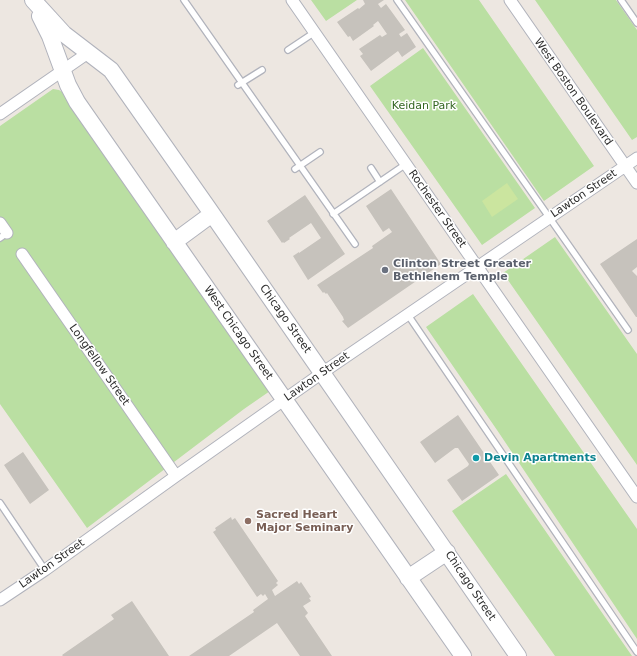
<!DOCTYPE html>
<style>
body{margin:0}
canvas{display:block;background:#ede7e1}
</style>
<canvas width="637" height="656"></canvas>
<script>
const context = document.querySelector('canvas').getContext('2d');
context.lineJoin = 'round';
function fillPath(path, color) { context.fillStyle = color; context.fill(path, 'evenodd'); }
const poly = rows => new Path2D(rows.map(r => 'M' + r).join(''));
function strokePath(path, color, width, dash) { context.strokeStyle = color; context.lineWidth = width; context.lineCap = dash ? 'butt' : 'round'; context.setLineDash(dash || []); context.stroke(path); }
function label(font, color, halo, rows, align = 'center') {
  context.font = font + ' "DejaVu Sans",sans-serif'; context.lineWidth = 3; context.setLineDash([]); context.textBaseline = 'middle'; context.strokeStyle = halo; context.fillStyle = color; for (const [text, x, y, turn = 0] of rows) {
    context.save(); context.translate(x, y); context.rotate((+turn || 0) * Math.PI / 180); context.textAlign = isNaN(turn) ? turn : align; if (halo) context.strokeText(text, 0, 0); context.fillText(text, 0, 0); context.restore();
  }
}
fillPath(poly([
 [311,0,357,0,326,21],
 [405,0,479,0,594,166,544,201],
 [535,0,616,0,637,30,637,137,632,140],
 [423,48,535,208,482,245,370,86],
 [53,89,59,90,62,92,270,391,244,409,87,528,0,404,0,126],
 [555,237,637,354,637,465,503,273],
 [473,294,637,529,637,639,497,430,426,327],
 [506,474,632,656,555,656,452,511]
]), '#badfa2');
fillPath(poly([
 [507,183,518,199,492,217,482,201]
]), '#cbe59f');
fillPath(poly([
 [363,0,384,0,378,4,381,8,386,4,405,30,399,34,401,37,407,33,416,47,402,57,398,51,371,71,360,56,363,54,359,49,380,35,382,37,387,34,378,21,373,25,374,26,353,41,350,36,348,37,337,22,358,8,359,9,365,4],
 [391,189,441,264,348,328,342,321,344,320,343,317,327,293,326,294,324,292,323,293,317,285,373,248,372,246,392,232,389,228,383,232,366,206],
 [305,195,345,254,308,280,293,256,299,252,299,253,321,238,311,223,289,238,290,239,284,243,283,242,282,243,267,221],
 [637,239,637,267,632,271,637,276,637,317,636,317,600,264],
 [458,415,499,475,462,501,447,480,468,466,469,464,458,448,455,448,435,463,420,442],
 [23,452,49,490,30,504,4,465],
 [231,517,232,520,235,518,278,581,276,583,278,585,272,590,275,596,297,581,299,584,301,582,311,597,309,598,311,601,303,606,308,613,305,616,332,656,300,656,277,623,229,656,189,656,254,612,253,610,268,599,265,594,263,596,261,594,257,597,213,532,216,530,215,528],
 [132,601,169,656,63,656,62,655,114,619,111,615]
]), '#c6c2bc');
const lane = poly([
 [184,0,355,244],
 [397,0,628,330],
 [621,0,637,23],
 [288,50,315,32],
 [238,85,262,70],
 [371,168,380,182],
 [295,169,320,152],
 [333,214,406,164],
 [0,238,7,233],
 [408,315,637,652],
 [0,503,45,570]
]);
const street = poly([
 [292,0,637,497],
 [510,0,637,183],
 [0,114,88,53],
 [0,223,7,233],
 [22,254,176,476],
 [0,600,45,570,176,476,322,373,637,158]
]);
const secondary = poly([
 [33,0,64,34,111,70,208,208,518,656],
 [40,16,50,36,68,85,77,102,463,656],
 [174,242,212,214],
 [408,578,447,552]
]);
strokePath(lane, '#b1b3bc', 8);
strokePath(street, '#b1b3bc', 13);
strokePath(secondary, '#b1b3bc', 18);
strokePath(lane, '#fff', 5.5);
strokePath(street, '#fff', 11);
strokePath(secondary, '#fff', 16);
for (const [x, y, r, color] of [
 [385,270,4,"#6b7280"],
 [476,458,4,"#0f9aa8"],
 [248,521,4,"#8d6e63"]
]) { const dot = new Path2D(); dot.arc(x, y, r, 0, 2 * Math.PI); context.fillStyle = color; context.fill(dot); strokePath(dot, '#fff', 1.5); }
label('11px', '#2d2d2d', '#fff', [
 ["West Boston Boulevard",573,92,55],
 ["Lawton Street",584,194,-34],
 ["Rochester Street",437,209,55],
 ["Chicago Street",285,319,55],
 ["West Chicago Street",238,333,55],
 ["Longfellow Street",99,365,55],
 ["Lawton Street",317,377,-35],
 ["Lawton Street",52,564,-35],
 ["Chicago Street",470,586,56]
]);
label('11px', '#336621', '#fff', [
 ["Keidan Park",424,106]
]);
label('bold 11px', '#5b616d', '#fff', [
 ["Clinton Street Greater",393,264],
 ["Bethlehem Temple",393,277]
], 'left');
label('bold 11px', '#0d838f', '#fff', [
 ["Devin Apartments",484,458]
], 'left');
label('bold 11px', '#785e54', '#fff', [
 ["Sacred Heart",256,515],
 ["Major Seminary",256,528]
], 'left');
</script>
